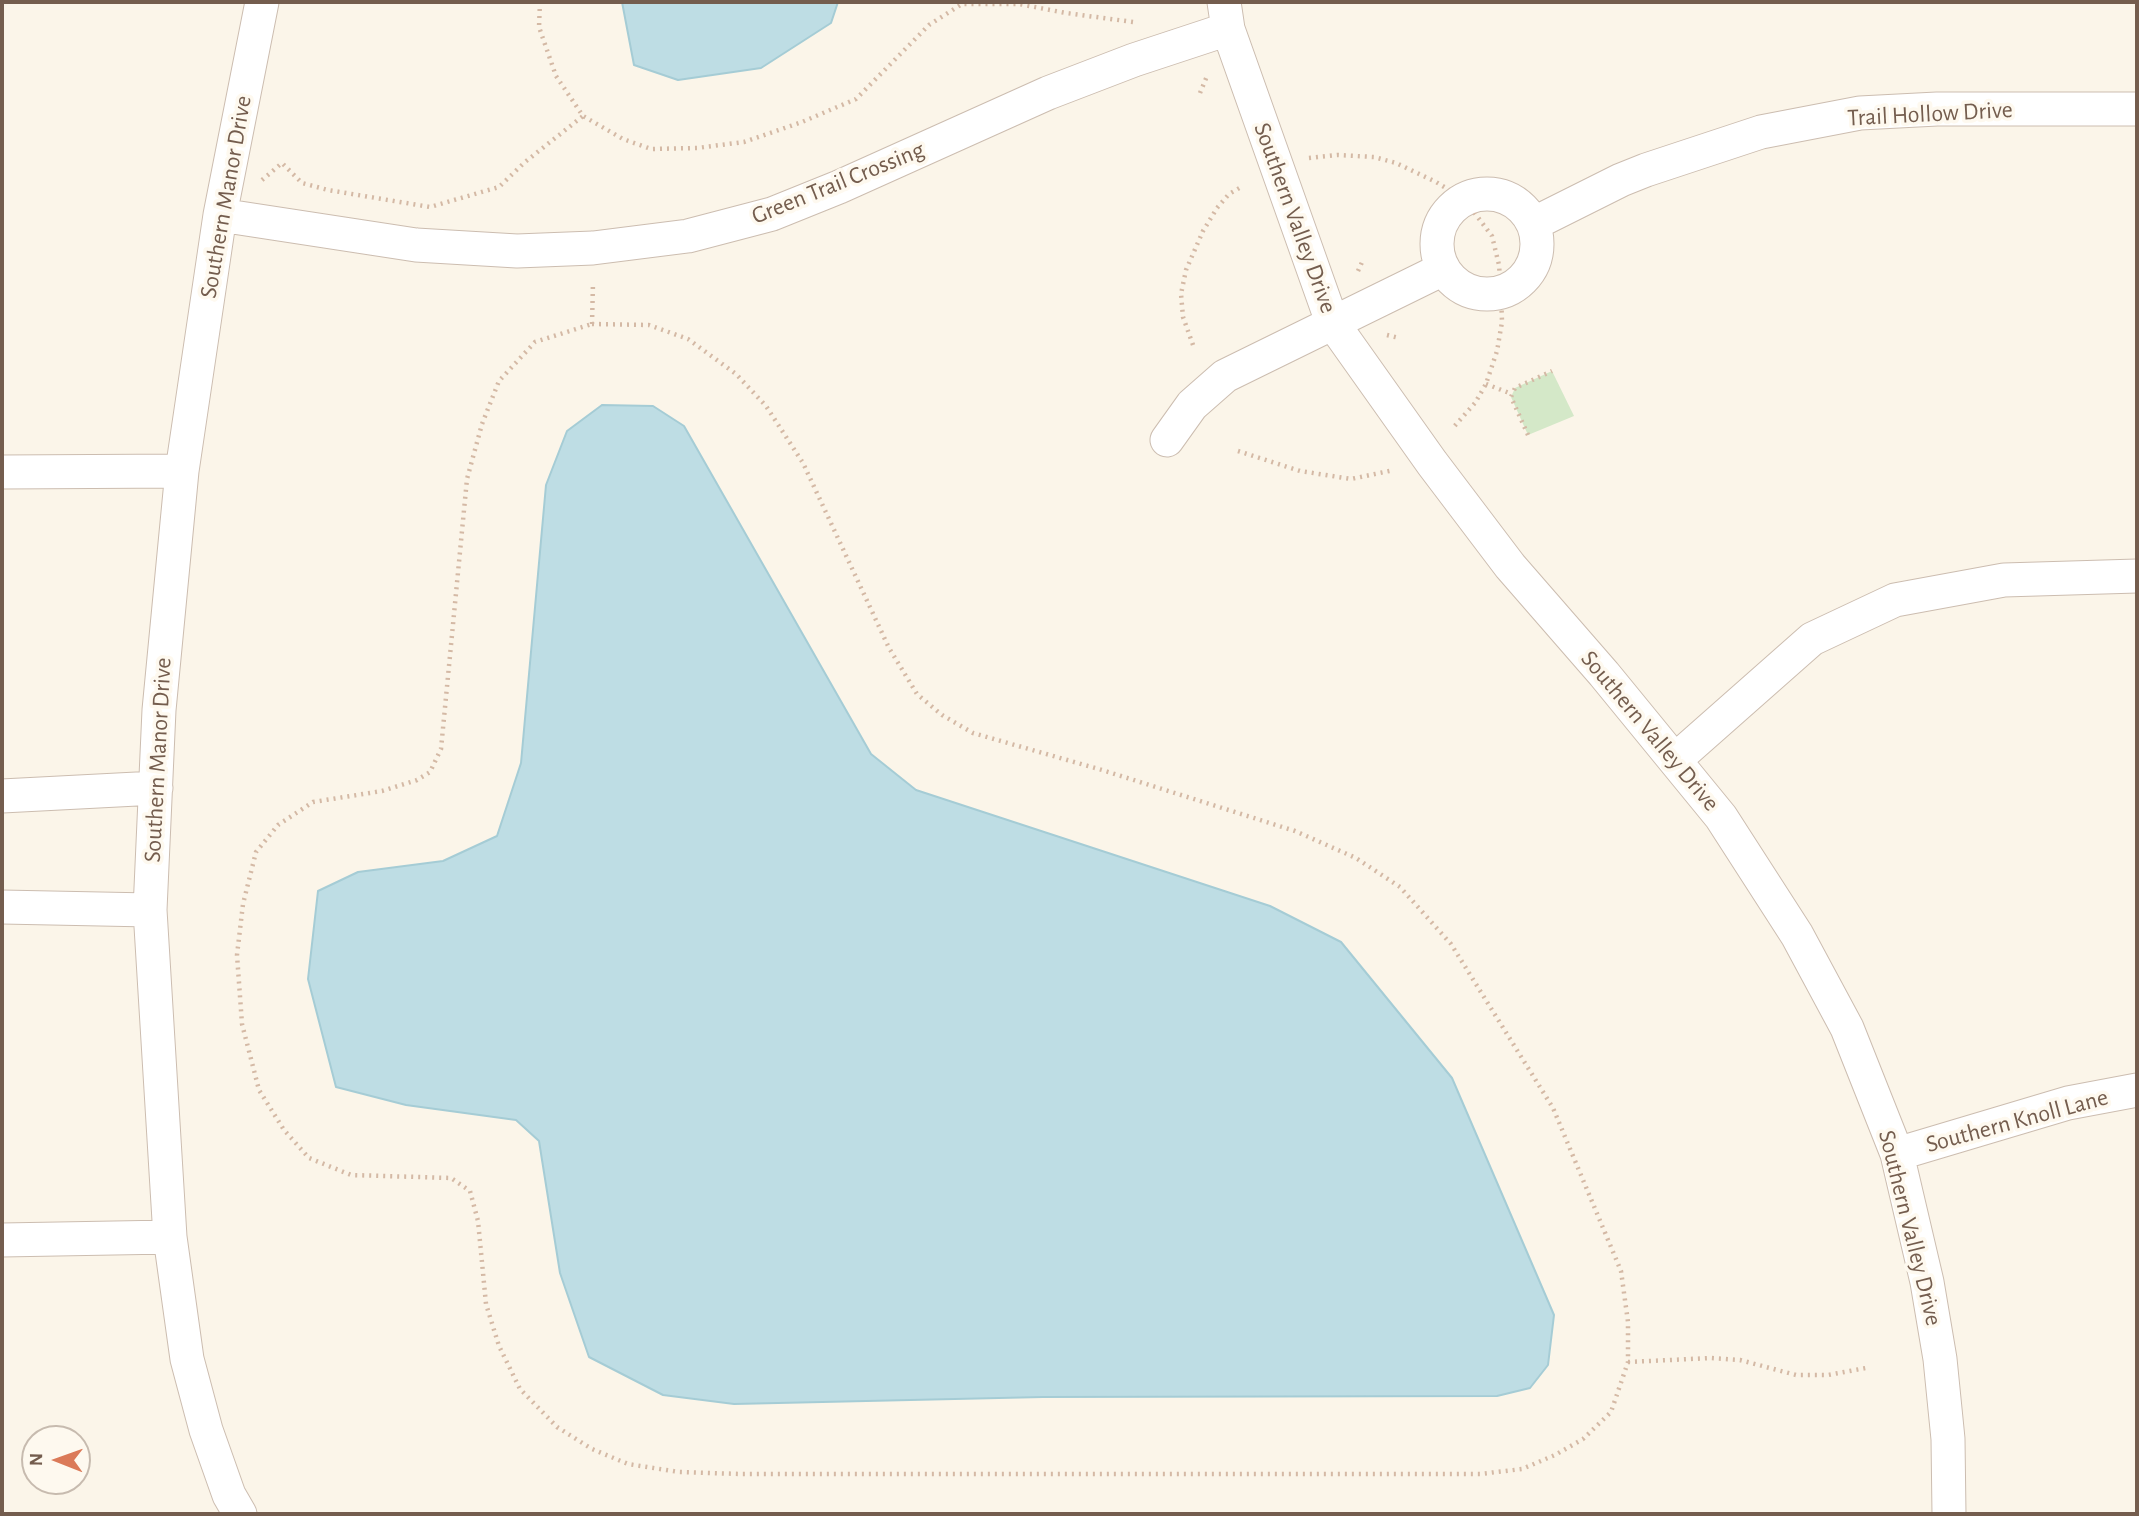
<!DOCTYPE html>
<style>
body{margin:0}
#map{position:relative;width:2139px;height:1516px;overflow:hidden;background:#fbf5e9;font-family:"Alegreya Sans",sans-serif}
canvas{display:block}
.frame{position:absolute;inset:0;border:4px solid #745d4e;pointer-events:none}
.north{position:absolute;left:21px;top:1425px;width:70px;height:70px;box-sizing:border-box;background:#fef9ef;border:2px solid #c7bbaf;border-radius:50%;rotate:271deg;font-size:19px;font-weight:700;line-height:28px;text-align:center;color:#745d4e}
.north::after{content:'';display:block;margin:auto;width:24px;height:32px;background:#db7a58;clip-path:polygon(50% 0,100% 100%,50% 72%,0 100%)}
</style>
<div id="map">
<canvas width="2139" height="1516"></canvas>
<div class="frame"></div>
<div class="north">N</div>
</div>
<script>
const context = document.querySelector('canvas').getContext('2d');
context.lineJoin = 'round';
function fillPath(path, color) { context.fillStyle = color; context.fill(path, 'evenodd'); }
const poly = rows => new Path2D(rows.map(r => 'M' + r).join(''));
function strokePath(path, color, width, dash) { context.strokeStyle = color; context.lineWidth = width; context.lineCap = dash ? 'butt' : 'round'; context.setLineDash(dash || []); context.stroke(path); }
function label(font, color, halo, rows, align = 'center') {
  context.font = font + ' "Alegreya Sans",sans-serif'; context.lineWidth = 7; context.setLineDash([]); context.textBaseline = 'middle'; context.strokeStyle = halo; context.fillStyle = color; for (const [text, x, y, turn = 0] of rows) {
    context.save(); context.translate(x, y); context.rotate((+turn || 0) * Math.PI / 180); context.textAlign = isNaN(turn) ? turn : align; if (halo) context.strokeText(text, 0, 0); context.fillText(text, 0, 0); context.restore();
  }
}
fillPath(poly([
 [1552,371,1574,416,1528,435,1511,397,1515,388]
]), '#d4e8c8');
const water = poly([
 [622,2,838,2,831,23,761,68,678,80,634,65,622,2],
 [602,405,653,406,684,426,871,754,916,790,1270,906,1341,942,1452,1078,1554,1315,1548,1365,1530,1388,1497,1396,1043,1397,734,1404,663,1395,589,1357,560,1273,539,1141,516,1120,406,1105,336,1087,308,979,318,891,358,872,443,861,497,836,521,763,546,485,567,431,602,405]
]);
fillPath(water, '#bedde4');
strokePath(water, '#a5ccd5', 2);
const street = poly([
 [1224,2,1228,29,1332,322,1432,463,1510,566,1604,674,1721,817,1797,935,1847,1028,1897,1154,1927,1282,1940,1359,1948,1439,1949,1514],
 '1437 244a50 50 0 1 1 100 0a50 50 0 1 1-100 0Z',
 [220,215,416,245,517,251,593,248,688,236,772,214,839,187,1048,93,1134,60,1228,29],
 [1533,224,1621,180,1646,170,1761,132,1860,113,1937,109,2137,109],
 [1167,440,1192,405,1225,376,1443,269],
 [2,472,182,471],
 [1675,760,1812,639,1895,600,2004,580,2137,576],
 [2,796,156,788],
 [2,907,150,910],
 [1897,1154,2068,1103,2137,1090],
 [2,1240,170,1237],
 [240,1514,229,1495,206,1430,187,1359,170,1237,150,910,159,710,182,471,220,215,262,2]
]);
strokePath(street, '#ccbdb0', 35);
strokePath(poly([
 [540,2,539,27,556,76,583,116,623,139,651,149,697,148,744,142,802,122,856,99,929,25,962,4,1019,4,1066,13,1133,22],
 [1200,93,1207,76],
 [1309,158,1337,155,1374,157,1396,163,1436,182,1464,199,1492,236,1499,265,1501,292,1502,322,1497,351,1486,384,1475,403,1452,429],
 [262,180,282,163,302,183,328,190,430,207,499,187,525,162,583,116],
 [1358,271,1363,260],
 [592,324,649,325,688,339,736,374,766,406,803,463,889,648,917,694,942,715,973,733,1102,770,1295,831,1356,858,1400,887,1451,944,1553,1108,1621,1271,1628,1322,1628,1362,1611,1412,1583,1439,1555,1455,1522,1469,1480,1474,741,1474,679,1472,628,1464,592,1449,557,1427,520,1389,499,1346,486,1304,478,1221,470,1191,451,1178,351,1175,309,1158,284,1130,259,1090,242,1024,237,955,243,904,256,852,278,825,313,802,382,791,417,780,430,772,441,749,467,479,482,424,499,381,535,342,592,324],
 [592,324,593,283],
 [1387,335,1399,338],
 [1193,345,1183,317,1181,294,1186,270,1203,231,1217,208,1229,194,1243,186],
 [1486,384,1512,394],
 [1528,435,1511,397,1515,388,1552,371],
 [1238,451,1300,471,1351,479,1394,470],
 [1628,1362,1711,1358,1740,1360,1796,1375,1828,1375,1866,1368]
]), '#d4b9a5', 4.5, [2, 5]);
strokePath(street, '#fff', 33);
label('24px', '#745d4e', '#fef9ef', [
 ["Trail Hollow Drive",1930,114,-3],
 ["Green Trail Crossing",838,183,-22],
 ["Southern Manor Drive",226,197,-80],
 ["Southern Valley Drive",1295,218,70],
 ["Southern Valley Drive",1650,731,50],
 ["Southern Manor Drive",158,760,-87],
 ["Southern Knoll Lane",2017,1121,-15],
 ["Southern Valley Drive",1910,1228,76]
]);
</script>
